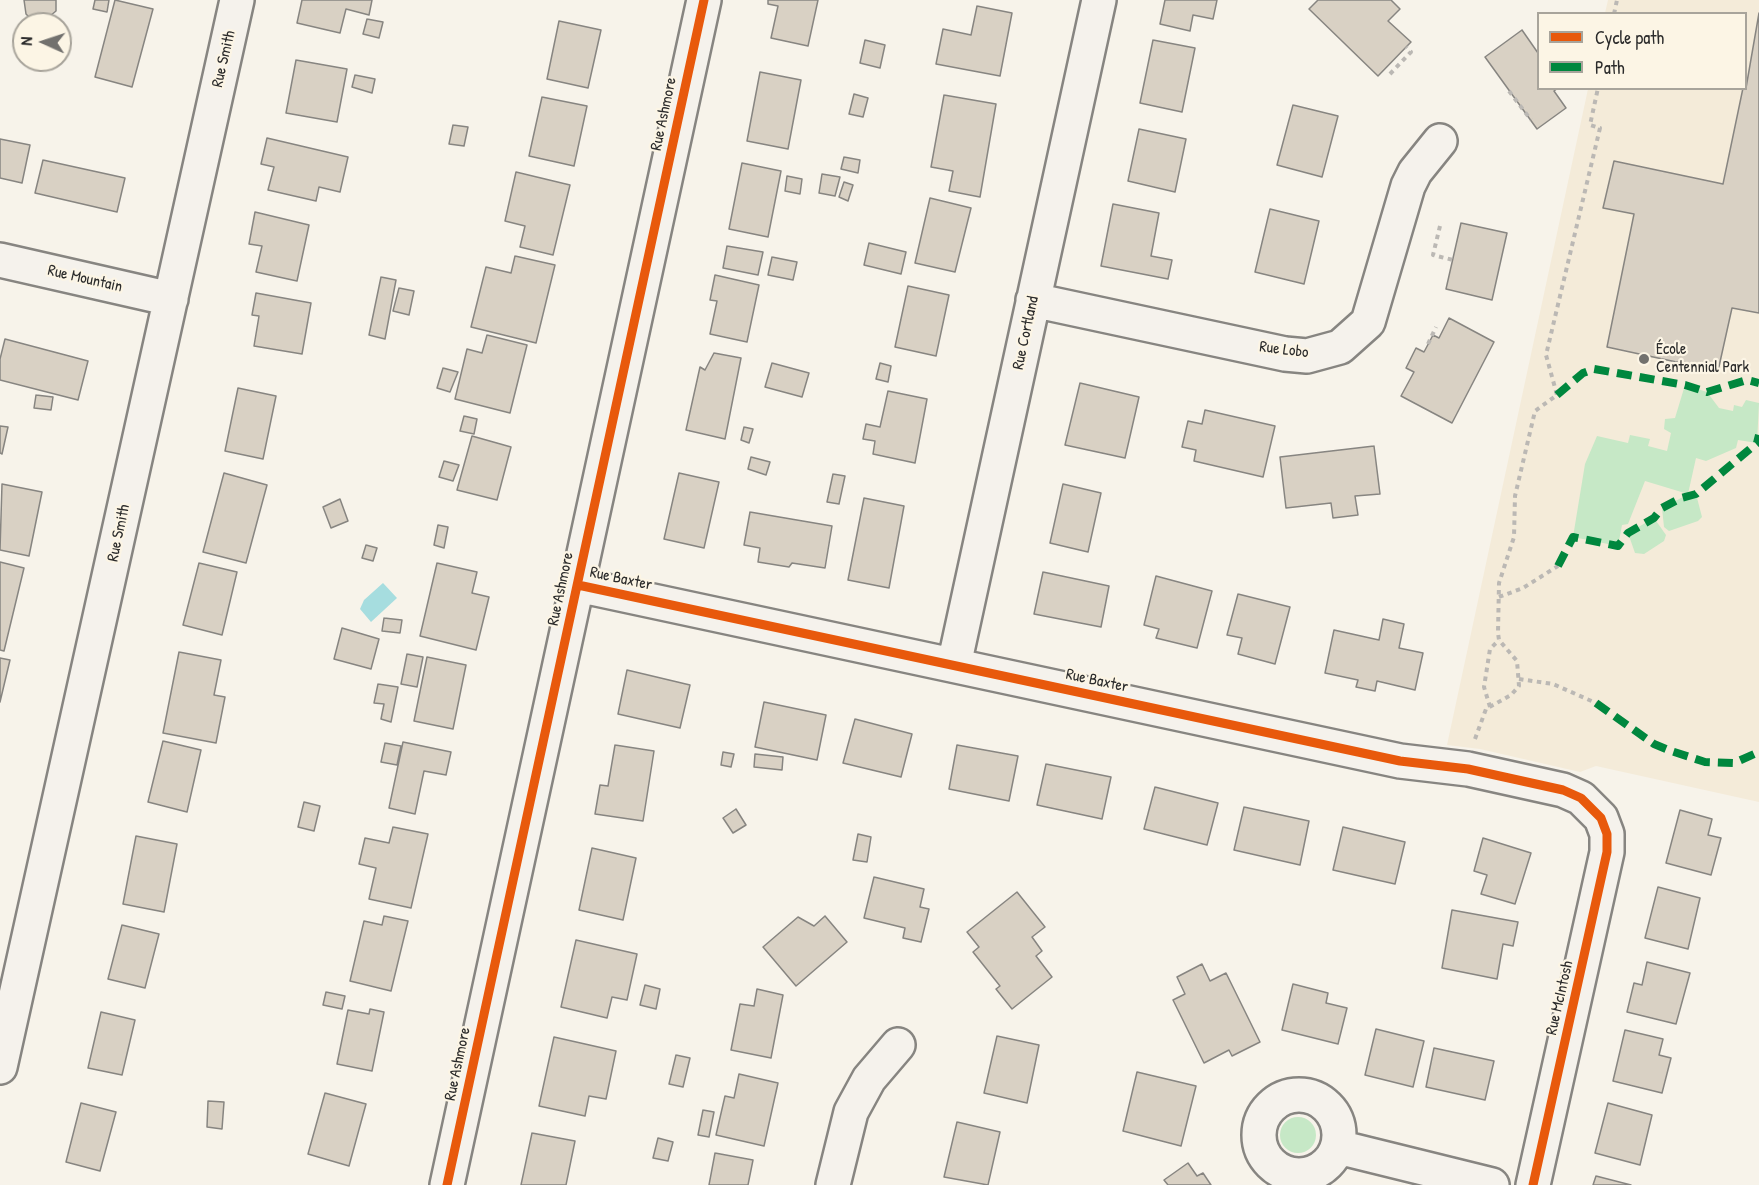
<!DOCTYPE html>
<meta charset="utf-8">
<style>
body{margin:0}
#map{position:relative;width:1759px;height:1185px;overflow:hidden;background:#f7f3ea;font-family:"Patrick Hand",sans-serif}
canvas{display:block}
.legend{position:absolute;left:1537px;top:12px;width:210px;height:78px;box-sizing:border-box;background:#fcf5e5;border:2px solid #a8a49b;margin:0;padding:8px 10px;list-style:none;font-size:18px;color:#2b2b2b}
.legend li{display:flex;align-items:center;gap:12px;height:30px}
.legend b{width:30px;border:2px solid #a8a49b}
.north{position:absolute;left:12px;top:12px;width:60px;height:60px;box-sizing:border-box;background:#fcf5e5;border:2px solid #a8a49b;border-radius:50%;rotate:273deg;font-size:16px;font-weight:700;line-height:24px;text-align:center;color:#2b2b2b}
.north::after{content:'';display:block;margin:auto;width:21px;height:27px;background:#72716e;clip-path:polygon(50% 0,100% 100%,50% 72%,0 100%)}
</style>
<div id="map">
<canvas width="1759" height="1185"></canvas>
<ul class="legend">
<li><b style="height:8px;background:#e8590c"></b>Cycle path</li>
<li><b style="height:8px;background:#00873e"></b>Path</li>
</ul>
<div class="north">N</div>
</div>
<script>
const context = document.querySelector('canvas').getContext('2d');
context.lineJoin = 'round';
function fillPath(path, color) { context.fillStyle = color; context.fill(path, 'evenodd'); }
const poly = rows => new Path2D(rows.map(r => 'M' + r).join(''));
function strokePath(path, color, width, dash) { context.strokeStyle = color; context.lineWidth = width; context.lineCap = dash ? 'butt' : 'round'; context.setLineDash(dash || []); context.stroke(path); }
function label(font, color, halo, rows, align = 'center') {
  context.font = font + ' "Patrick Hand",sans-serif'; context.lineWidth = 4.5; context.setLineDash([]); context.textBaseline = 'middle'; context.strokeStyle = halo; context.fillStyle = color; for (const [text, x, y, turn = 0] of rows) {
    context.save(); context.translate(x, y); context.rotate((+turn || 0) * Math.PI / 180); context.textAlign = isNaN(turn) ? turn : align; if (halo) context.strokeText(text, 0, 0); context.fillText(text, 0, 0); context.restore();
  }
}
fillPath(poly([
 [1608,0,1759,0,1759,802,1596,766,1580,772,1480,749,1447,745,1588,89,1746,88,1746,14,1605,13]
]), '#f4ebd9');
fillPath(poly([
 [1685,385,1707,392,1719,408,1733,411,1734,405,1742,407,1746,400,1759,403,1757,443,1738,440,1736,448,1706,461,1696,458,1688,494,1645,481,1628,524,1622,525,1618,546,1573,537,1585,464,1597,436,1628,443,1630,435,1650,439,1648,446,1667,451,1671,433,1664,429,1665,419,1675,418],
 [1696,494,1702,517,1698,521,1669,531,1664,527,1662,508,1681,498],
 [1654,518,1666,535,1664,541,1644,554,1635,553,1628,533],
 '1280 1135a18 18 0 1 1 36 0a18 18 0 1 1-36 0Z'
]), '#c6e8c6');
fillPath(poly([
 [383,583,397,598,371,622,360,609,364,600]
]), '#a6dddf');
const building = poly([
 [24,0,56,0,56,11,44,21,33,21,26,14,24,0],
 [95,0,109,0,107,12,93,9,95,0],
 [115,0,153,9,132,87,95,77,115,0],
 [302,0,372,0,369,15,346,9,340,33,297,23,302,0],
 [768,0,818,0,808,46,771,38,778,6,768,4,768,0],
 [1165,0,1217,0,1213,19,1193,15,1190,31,1160,24,1165,0],
 [1318,0,1391,0,1400,9,1388,21,1411,42,1378,76,1309,9,1318,0],
 [977,6,1012,13,1000,76,936,64,943,29,971,35,977,6],
 [1759,13,1759,313,1732,308,1718,371,1607,347,1634,214,1603,208,1614,161,1723,184,1743,88,1746,88,1759,13],
 [367,19,383,22,379,38,363,34,367,19],
 [559,21,601,30,588,88,547,79,559,21],
 [1522,30,1538,53,1538,88,1558,88,1554,91,1566,108,1537,129,1485,57,1522,30],
 [865,40,885,45,880,68,860,63,865,40],
 [1153,40,1195,48,1182,112,1140,103,1153,40],
 [296,60,347,69,337,122,286,113,296,60],
 [760,72,801,80,788,149,747,141,760,72],
 [355,75,375,79,372,93,352,87,355,75],
 [854,94,868,98,863,117,849,114,854,94],
 [944,95,996,104,980,197,949,191,953,171,931,167,944,95],
 [542,97,587,106,574,166,529,156,542,97],
 [1293,105,1338,116,1322,177,1277,165,1293,105],
 [453,125,468,127,464,146,449,144,453,125],
 [1139,129,1186,139,1175,192,1128,181,1139,129],
 [267,138,348,157,340,192,319,187,316,201,268,190,274,167,261,164,267,138],
 [0,139,30,145,22,183,0,178,0,139],
 [844,157,860,160,858,173,841,169,844,157],
 [43,160,125,178,117,212,35,193,43,160],
 [742,163,781,171,768,237,729,229,742,163],
 [516,172,570,185,553,255,520,247,525,226,505,221,516,172],
 [822,174,840,177,835,196,819,193,822,174],
 [787,176,802,179,800,194,785,191,787,176],
 [844,182,853,185,848,201,839,197,844,182],
 [930,198,971,208,955,272,915,263,930,198],
 [1113,204,1159,213,1151,256,1172,260,1168,279,1101,266,1113,204],
 [1270,209,1319,221,1304,284,1255,272,1270,209],
 [255,212,309,225,297,281,256,272,262,246,249,244,255,212],
 [1461,223,1507,233,1492,300,1446,289,1461,223],
 [869,243,906,252,901,274,864,265,869,243],
 [727,246,763,252,758,275,723,268,727,246],
 [515,256,555,265,536,343,471,327,486,267,511,273,515,256],
 [772,257,797,262,793,280,768,275,772,257],
 [715,275,759,285,747,342,710,334,717,301,710,300,715,275],
 [381,277,396,280,385,339,369,335,381,277],
 [908,286,949,295,936,356,895,347,908,286],
 [399,288,414,291,409,315,393,311,399,288],
 [256,293,311,303,302,354,254,346,259,316,252,315,256,293],
 [1449,318,1494,342,1452,423,1401,396,1414,372,1406,368,1416,348,1424,352,1433,335,1439,338,1449,318],
 [487,335,527,345,510,413,455,399,467,349,482,353,487,335],
 [5,339,88,361,78,400,0,380,0,359,5,339],
 [714,353,741,358,725,439,686,430,700,367,705,370,714,353],
 [772,363,809,373,802,397,765,387,772,363],
 [880,363,891,366,888,382,876,379,880,363],
 [443,368,458,372,450,392,437,388,443,368],
 [1080,383,1139,397,1125,458,1065,445,1080,383],
 [238,388,276,396,263,459,225,451,238,388],
 [888,391,927,399,915,463,873,454,875,441,863,439,866,424,880,427,888,391],
 [36,395,53,397,51,410,34,408,36,395],
 [1205,410,1275,426,1263,477,1194,461,1196,450,1182,447,1188,421,1202,424,1205,410],
 [464,416,477,419,474,434,460,431,464,416],
 [0,426,8,427,2,454,0,453,0,426],
 [744,427,753,429,749,443,741,440,744,427],
 [472,436,511,447,497,500,457,490,472,436],
 [1374,446,1380,494,1355,496,1358,515,1333,518,1331,503,1286,508,1280,457,1374,446],
 [751,457,770,462,766,475,748,469,751,457],
 [444,461,459,465,453,481,439,477,444,461],
 [224,473,267,485,246,563,203,552,224,473],
 [679,473,719,482,704,548,664,539,679,473],
 [833,474,845,476,839,504,827,502,833,474],
 [2,484,42,492,29,556,0,550,2,484],
 [1063,484,1101,493,1088,552,1050,543,1063,484],
 [864,498,904,506,889,588,848,580,864,498],
 [340,499,348,521,331,528,323,507,340,499],
 [750,512,832,526,825,568,792,563,789,567,758,562,760,548,744,545,750,512],
 [438,525,448,527,444,548,434,545,438,525],
 [366,545,377,548,373,561,362,558,366,545],
 [0,562,24,568,4,651,0,650,0,562],
 [199,563,237,572,222,635,183,625,199,563],
 [437,563,477,572,472,593,489,597,476,650,420,636,437,563],
 [1043,572,1109,586,1101,627,1034,614,1043,572],
 [1156,576,1212,591,1197,648,1156,638,1159,629,1144,625,1156,576],
 [1238,594,1290,607,1275,664,1238,654,1242,638,1227,635,1238,594],
 [384,618,402,620,400,633,382,631,384,618],
 [1383,619,1404,624,1399,648,1423,653,1415,690,1377,681,1375,691,1356,687,1358,680,1325,673,1334,630,1379,640,1383,619],
 [342,628,379,639,371,669,334,659,342,628],
 [179,652,221,660,214,695,225,697,216,743,163,733,179,652],
 [407,654,423,657,417,687,401,684,407,654],
 [427,657,466,665,453,729,414,721,427,657],
 [0,658,10,660,0,702,0,658],
 [627,670,690,685,680,728,618,714,627,670],
 [378,684,398,687,391,722,381,719,384,704,374,703,378,684],
 [764,702,826,715,817,760,755,747,764,702],
 [855,719,912,734,901,777,843,763,855,719],
 [163,741,201,750,187,812,148,802,163,741],
 [403,742,451,752,446,775,424,771,415,814,389,808,403,742],
 [385,743,401,746,397,765,381,762,385,743],
 [615,745,654,751,643,821,595,814,600,785,608,786,615,745],
 [957,745,1018,756,1009,801,949,789,957,745],
 [723,752,734,754,731,767,721,765,723,752],
 [755,754,783,757,782,770,754,767,755,754],
 [1046,764,1111,777,1102,819,1037,805,1046,764],
 [1155,787,1218,803,1207,845,1144,829,1155,787],
 [304,802,320,806,314,831,298,827,304,802],
 [1244,807,1309,821,1300,865,1234,850,1244,807],
 [736,809,746,825,733,833,723,818,736,809],
 [1680,810,1712,819,1708,835,1721,838,1711,875,1666,863,1680,810],
 [393,827,428,834,411,908,369,899,376,868,359,864,365,838,389,843,393,827],
 [1343,827,1405,842,1395,884,1333,870,1343,827],
 [858,834,871,837,867,862,853,860,858,834],
 [136,836,177,844,164,912,123,904,136,836],
 [1483,838,1531,853,1515,904,1481,894,1487,875,1474,871,1483,838],
 [592,848,636,858,623,920,579,910,592,848],
 [874,877,924,889,920,907,929,909,921,942,903,938,905,928,864,918,874,877],
 [1658,887,1700,898,1688,949,1645,938,1658,887],
 [1017,892,1045,927,1032,937,1042,951,1036,956,1052,977,1012,1009,996,989,1000,986,973,952,979,947,967,932,1017,892],
 [1452,910,1518,922,1513,946,1503,944,1497,979,1442,968,1452,910],
 [384,916,408,921,391,991,350,981,364,921,382,925,384,916],
 [825,916,847,942,796,986,763,947,798,917,814,926,825,916],
 [122,925,159,934,145,988,108,979,122,925],
 [576,940,637,954,627,1000,612,997,607,1018,561,1007,576,940],
 [1647,962,1690,973,1676,1024,1627,1012,1634,983,1642,985,1647,962],
 [1202,964,1210,981,1226,973,1260,1042,1232,1056,1229,1050,1204,1063,1173,1000,1185,994,1177,977,1202,964],
 [1293,984,1328,993,1326,1003,1347,1008,1338,1044,1282,1030,1293,984],
 [645,985,660,989,656,1009,640,1005,645,985],
 [757,989,783,995,771,1058,731,1050,740,1004,754,1006,757,989],
 [326,992,345,996,342,1009,323,1005,326,992],
 [370,1009,384,1012,372,1071,337,1064,348,1010,369,1014,370,1009],
 [101,1012,135,1020,122,1075,88,1068,101,1012],
 [1376,1029,1424,1041,1413,1087,1365,1075,1376,1029],
 [1625,1030,1663,1039,1659,1055,1671,1058,1662,1093,1613,1081,1625,1030],
 [997,1036,1039,1045,1027,1103,984,1093,997,1036],
 [554,1037,616,1051,606,1099,589,1096,585,1116,539,1106,554,1037],
 [1434,1048,1494,1061,1485,1100,1426,1087,1434,1048],
 [676,1055,690,1058,683,1087,669,1084,676,1055],
 [1137,1072,1196,1086,1181,1146,1123,1131,1137,1072],
 [739,1074,778,1083,764,1146,716,1135,725,1096,734,1098,739,1074],
 [325,1093,366,1104,349,1166,308,1154,325,1093],
 [208,1101,224,1102,222,1129,207,1127,208,1101],
 [81,1103,116,1112,100,1171,66,1162,81,1103],
 [1608,1103,1652,1115,1640,1165,1595,1153,1608,1103],
 [703,1110,714,1112,709,1137,698,1135,703,1110],
 [957,1122,1000,1132,988,1185,944,1177,957,1122],
 [532,1133,575,1141,566,1185,521,1185,532,1133],
 [658,1138,673,1142,668,1161,653,1158,658,1138],
 [715,1153,753,1160,748,1185,709,1185,715,1153],
 [1188,1163,1197,1176,1203,1173,1211,1185,1168,1185,1164,1180,1188,1163],
 [1596,1176,1631,1185,1593,1185,1596,1176]
]);
fillPath(building, '#d9d1c4');
strokePath(building, '#878581', 1.5);
const minor = poly([
 [0,260,171,299],
 [1033,300,1285,354,1307,356,1340,347,1368,322,1408,186,1415,172,1440,141],
 [578,585,1400,761,1468,769,1563,790,1581,798,1601,818,1607,834,1607,852,1533,1185],
 [954,665,1099,0],
 [0,1067,237,0],
 '1259 1135a40 40 0 1 1 80 0a40 40 0 1 1-80 0Z',
 [1338,1147,1492,1185],
 [447,1185,704,0],
 [833,1185,851,1112,869,1079,898,1045]
]);
strokePath(minor, '#878581', 38);
strokePath(poly([
 [1614,14,1617,0],
 [1390,74,1411,52,1406,47],
 [1509,91,1531,120],
 [1440,226,1433,255,1453,260],
 [1428,344,1436,327],
 [1499,597,1523,588,1558,566],
 [1519,679,1553,684,1596,703],
 [1490,707,1484,687,1490,649,1499,640],
 [1475,739,1486,709,1511,695,1519,686,1517,661,1499,640,1498,633,1499,583,1514,537,1515,496,1535,411,1557,395,1546,355,1600,128,1590,125,1598,88]
]), '#bbb8b4', 4, [4.5, 4.5]);
strokePath(minor, '#f5f2ec', 33);
strokePath(poly([
 [1557,395,1583,373,1594,369,1685,385,1707,392,1747,380,1759,383],
 [1558,566,1573,537,1618,546,1628,533,1654,518,1662,508,1681,498,1696,494,1757,443,1759,435],
 [1596,703,1654,744,1671,751,1705,762,1734,763,1759,752]
]), '#00873e', 8, [15, 8]);
strokePath(poly([
 [578,585,1400,761,1468,769,1563,790,1581,798,1601,818,1607,834,1607,852,1533,1185],
 [447,1185,704,0]
]), '#e8590c', 9);
for (const [x, y, r, color] of [
 [1644,359,6,"#72716e"]
]) { const dot = new Path2D(); dot.arc(x, y, r, 0, 2 * Math.PI); context.fillStyle = color; context.fill(dot); strokePath(dot, '#fcf5e5', 2); }
label('16px', '#2b2b2b', '#fcf5e5', [
 ["Rue Smith",224,59,-77],
 ["Rue Ashmore",664,114,-78],
 ["Rue Mountain",85,279,13],
 ["Rue Cortland",1026,333,-78],
 ["Rue Lobo",1284,350,7],
 ["Rue Smith",119,533,-78],
 ["Rue Baxter",621,579,12],
 ["Rue Ashmore",561,589,-78],
 ["Rue Baxter",1097,681,12],
 ["Rue McIntosh",1560,998,-77],
 ["Rue Ashmore",458,1064,-78]
]);
label('16px', '#2b2b2b', '#fcf5e5', [
 ["École",1656,350],
 ["Centennial Park",1656,368]
], 'left');
</script>
